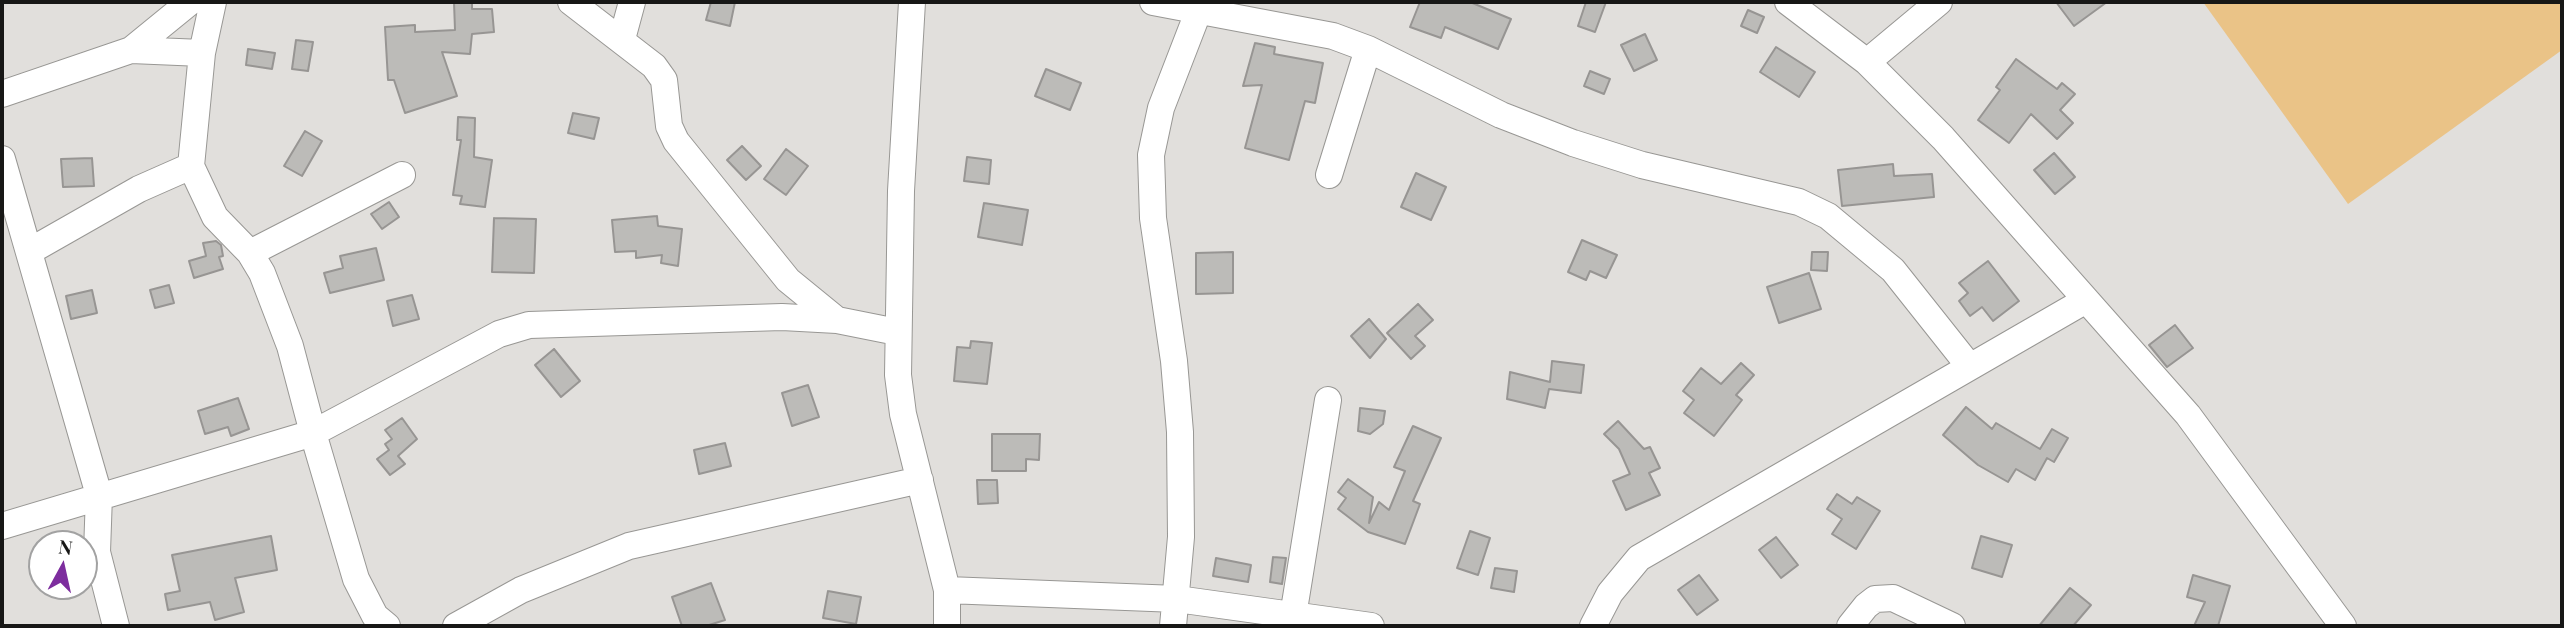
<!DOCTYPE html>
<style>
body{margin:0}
#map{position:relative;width:2564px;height:628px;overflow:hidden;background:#e1dfdc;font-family:"Playfair Display",serif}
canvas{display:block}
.frame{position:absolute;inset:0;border:4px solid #171716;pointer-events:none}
.north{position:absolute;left:28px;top:530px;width:70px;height:70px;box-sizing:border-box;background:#fff;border:2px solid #a2a2a2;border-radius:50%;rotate:8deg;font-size:19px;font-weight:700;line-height:28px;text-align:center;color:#171716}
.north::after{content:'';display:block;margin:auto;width:24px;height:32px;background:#7d2d9e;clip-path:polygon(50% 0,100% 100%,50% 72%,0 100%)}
</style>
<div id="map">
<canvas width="2564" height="628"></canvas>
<div class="frame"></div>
<div class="north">N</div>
</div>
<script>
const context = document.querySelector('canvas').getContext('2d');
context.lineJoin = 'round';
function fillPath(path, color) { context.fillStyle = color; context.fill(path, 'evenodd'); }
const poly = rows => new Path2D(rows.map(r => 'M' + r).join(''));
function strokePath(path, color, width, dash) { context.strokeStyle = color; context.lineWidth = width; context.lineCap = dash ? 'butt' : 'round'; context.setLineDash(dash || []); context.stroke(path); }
fillPath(poly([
 [2203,2,2562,2,2562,50,2348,204]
]), '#eac387');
const building = poly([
 [454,2,472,2,472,9,492,9,494,32,472,34,470,54,442,52,457,96,405,113,394,80,388,80,385,27,415,25,415,32,455,30,454,2],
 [711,2,735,2,730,26,706,20,711,2],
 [1420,2,1470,2,1511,19,1498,49,1445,27,1441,38,1410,27,1420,2],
 [1586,2,1606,2,1595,32,1578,26,1586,2],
 [2056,2,2107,2,2074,26,2056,2],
 [1748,10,1764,17,1757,33,1741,26,1748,10],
 [1645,34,1657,60,1634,71,1621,45,1645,34],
 [296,40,313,42,308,71,292,69,296,40],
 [1255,43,1275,47,1274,54,1323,63,1315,103,1305,101,1289,160,1245,148,1262,85,1243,86,1255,43],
 [1776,47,1815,72,1799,97,1760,72,1776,47],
 [248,49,275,53,272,69,246,65,248,49],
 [2016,59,2057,89,2062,83,2075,94,2060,110,2073,123,2057,139,2031,114,2009,143,1978,120,2000,90,1996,87,2016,59],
 [1046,69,1081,83,1070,110,1035,96,1046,69],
 [1590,71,1610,79,1604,94,1584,86,1590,71],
 [573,113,599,118,594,139,568,133,573,113],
 [458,117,475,118,474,157,492,160,485,207,460,204,462,196,453,195,461,140,457,140,458,117],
 [305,131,322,141,302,176,284,166,305,131],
 [742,146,761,166,746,180,727,160,742,146],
 [786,149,808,166,786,195,764,179,786,149],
 [2054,153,2075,177,2055,194,2034,170,2054,153],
 [967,157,991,160,989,184,964,181,967,157],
 [92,158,94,186,63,187,61,159,92,158],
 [1893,164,1894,176,1932,174,1934,197,1842,206,1838,170,1893,164],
 [1416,173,1446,187,1431,220,1401,207,1416,173],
 [389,202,399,217,382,229,371,214,389,202],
 [984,203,1028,210,1022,245,978,237,984,203],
 [657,216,658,226,682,229,678,266,661,263,662,255,636,258,636,251,615,252,612,220,657,216],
 [494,218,536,219,534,273,492,272,494,218],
 [1582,240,1617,255,1606,278,1590,271,1586,280,1568,272,1582,240],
 [216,241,221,245,223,256,219,257,223,269,194,278,189,261,206,256,203,243,216,241],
 [376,248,384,280,330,293,324,273,343,268,340,256,376,248],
 [1233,252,1233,293,1196,294,1196,253,1233,252],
 [1812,252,1828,252,1827,271,1811,270,1812,252],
 [1988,261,2019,301,1993,321,1982,307,1970,316,1959,301,1968,293,1959,283,1988,261],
 [1809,273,1821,309,1779,323,1767,287,1809,273],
 [169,285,174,303,155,308,150,290,169,285],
 [92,290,97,313,71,319,66,296,92,290],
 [412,295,419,319,393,326,387,301,412,295],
 [1418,304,1433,320,1415,336,1425,346,1411,359,1387,333,1418,304],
 [1369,319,1386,339,1370,358,1351,336,1369,319],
 [2175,325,2193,348,2167,367,2149,345,2175,325],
 [971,341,992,343,987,384,954,381,957,347,970,348,971,341],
 [554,349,580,381,561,397,535,365,554,349],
 [1552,361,1584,365,1581,393,1549,389,1545,408,1507,399,1510,372,1550,382,1552,361],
 [1741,363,1754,375,1736,395,1742,400,1714,436,1684,413,1694,400,1683,391,1701,368,1721,384,1741,363],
 [808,385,819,417,792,426,782,393,808,385],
 [238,398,249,429,231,436,228,427,205,434,198,411,238,398],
 [1966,407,1992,429,1996,423,2040,449,2052,429,2068,438,2054,462,2047,458,2035,480,2016,469,2008,482,1978,465,1943,435,1966,407],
 [1360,408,1385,411,1383,424,1370,434,1358,431,1360,408],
 [402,418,417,439,398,456,405,464,390,475,377,459,389,450,385,444,392,439,385,430,402,418],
 [1618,421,1644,449,1650,447,1660,468,1649,473,1660,495,1626,510,1613,481,1630,474,1619,449,1604,434,1618,421],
 [1413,426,1441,438,1413,501,1420,504,1405,544,1368,532,1338,509,1346,498,1338,492,1348,479,1373,497,1369,523,1379,502,1389,510,1405,471,1394,467,1413,426],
 [992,434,1040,434,1039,460,1026,459,1026,471,992,471,992,434],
 [725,443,731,466,699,474,694,450,725,443],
 [977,480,997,480,998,503,978,504,977,480],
 [1837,494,1852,504,1857,497,1880,511,1856,549,1832,534,1842,519,1827,509,1837,494],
 [1470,531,1490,538,1478,575,1457,568,1470,531],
 [271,536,277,570,235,578,244,612,215,620,210,602,168,610,165,594,180,591,172,555,271,536],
 [1981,536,2012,545,2002,577,1972,568,1981,536],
 [1776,537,1798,565,1781,578,1759,550,1776,537],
 [1273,557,1286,558,1282,584,1270,582,1273,557],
 [1216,558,1251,565,1248,582,1213,576,1216,558],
 [1495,568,1517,571,1514,592,1491,588,1495,568],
 [1699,575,1718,600,1697,615,1678,590,1699,575],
 [2193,575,2230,586,2218,626,2194,626,2205,602,2187,597,2193,575],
 [711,583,725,620,706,626,682,626,672,597,711,583],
 [2070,588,2091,605,2073,626,2039,626,2070,588],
 [828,591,861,597,856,624,823,618,828,591]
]);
fillPath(building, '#bcbbb8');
strokePath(building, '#979593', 2);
const minor = poly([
 [213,2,202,53,191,166,215,217,250,253,262,273,290,346,313,433,499,334,529,325,782,317,837,320,897,332],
 [571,2,654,66,664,80,669,126,676,141,788,280,837,320],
 [912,2,901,191,898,375,903,414,947,590,947,626],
 [1153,2,1333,36,1368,49,1501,115,1573,143,1642,165,1799,202,1828,216,1893,270,1970,367],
 [1788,2,1867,62,1943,138,2188,415,2343,626],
 [622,39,632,2],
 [131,50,202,53],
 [1867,62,1939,2],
 [2,94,131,50,190,2],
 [2,159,99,495,97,552,116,626],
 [1329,175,1368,49],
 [30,251,139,189,191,166],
 [250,253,402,175],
 [2,526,313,433,356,579,375,616,387,626],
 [947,590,1177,599,1371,626],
 [1293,616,1328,400],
 [456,626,521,590,629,546,920,480],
 [1173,626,1181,537,1180,432,1174,361,1153,218,1151,155,1161,108,1202,2],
 [1593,626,1610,593,1639,558,2086,300],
 [1850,626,1866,606,1875,599,1893,598,1952,626]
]);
strokePath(minor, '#989794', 28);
strokePath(minor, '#fff', 26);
</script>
